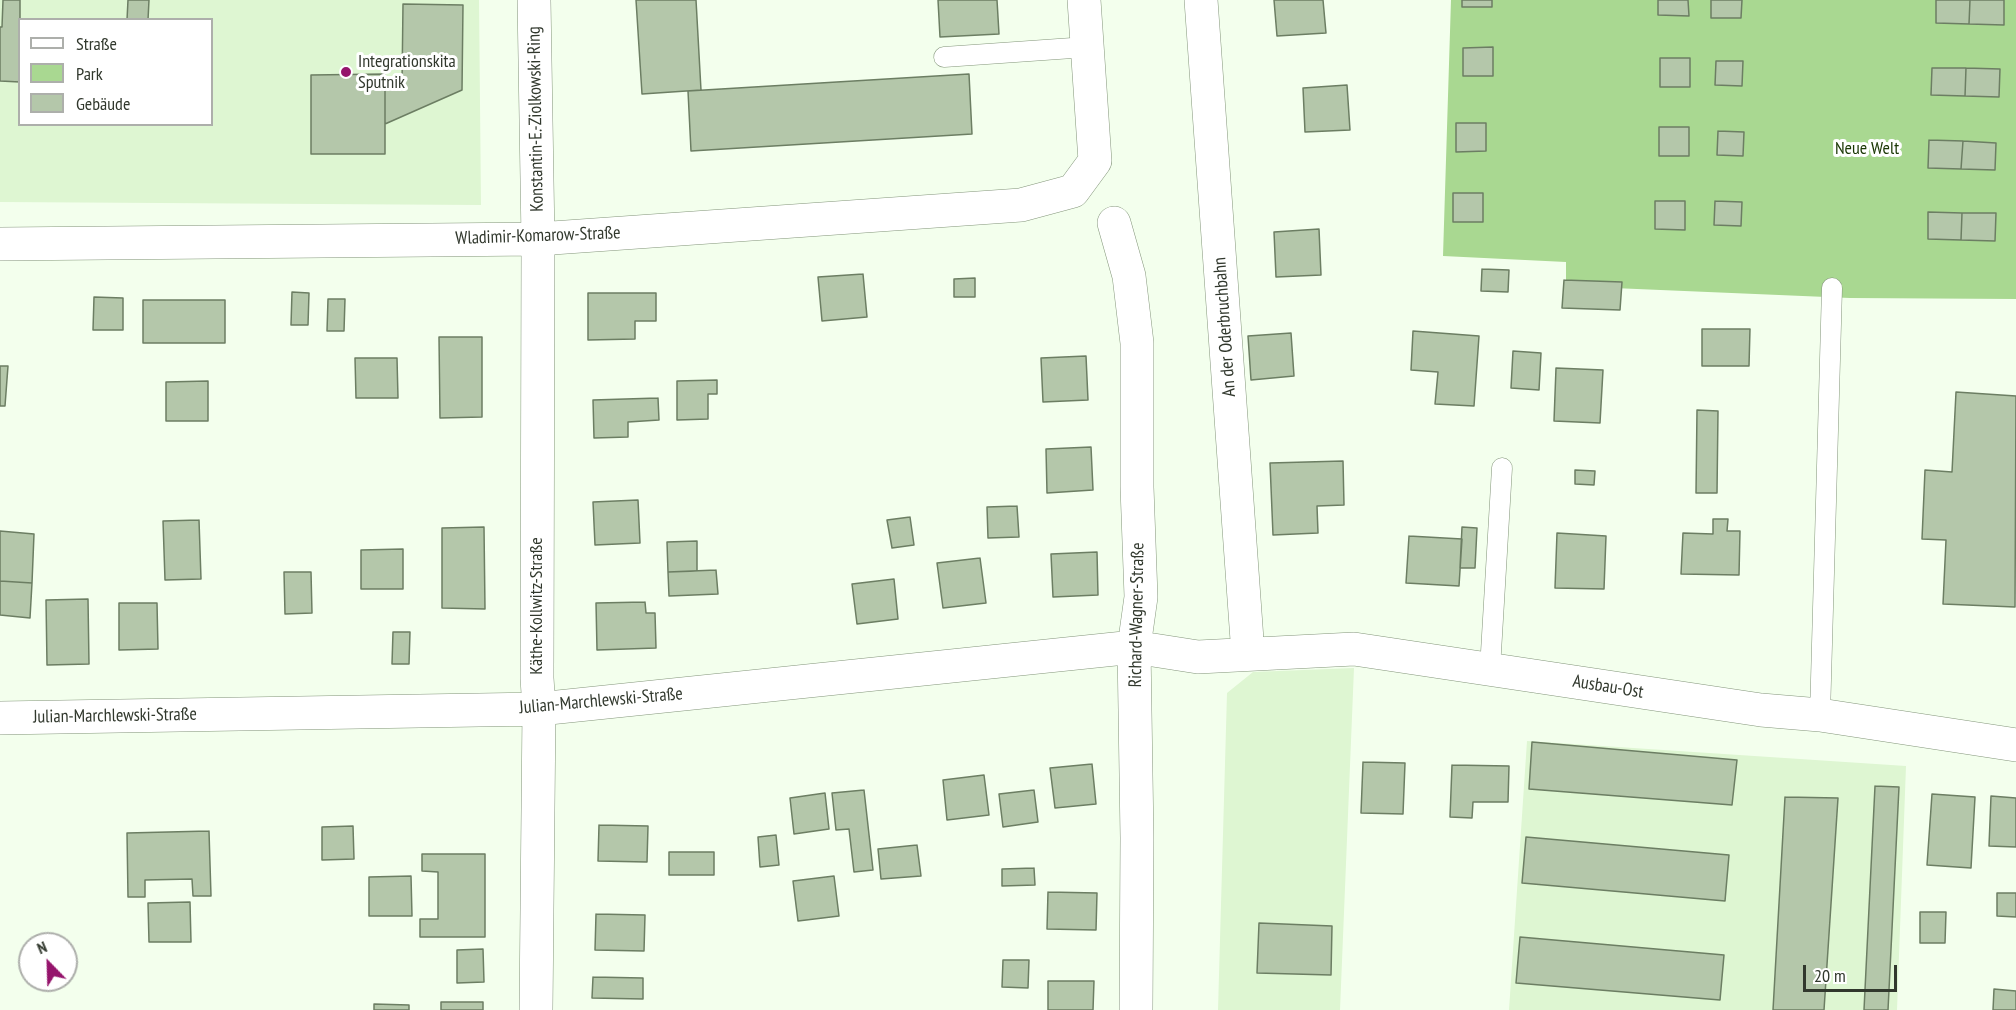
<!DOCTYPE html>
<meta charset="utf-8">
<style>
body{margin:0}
#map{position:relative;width:2016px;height:1010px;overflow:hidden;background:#f3ffed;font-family:"PT Sans Narrow",sans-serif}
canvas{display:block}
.legend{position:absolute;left:18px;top:18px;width:195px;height:108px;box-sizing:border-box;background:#fff;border:2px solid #adafab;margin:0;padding:8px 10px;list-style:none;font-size:18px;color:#31382d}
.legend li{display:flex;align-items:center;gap:12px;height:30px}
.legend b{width:30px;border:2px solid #adafab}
.north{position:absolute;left:18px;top:932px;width:60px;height:60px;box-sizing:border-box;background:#fff;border:2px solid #adafab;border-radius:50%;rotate:337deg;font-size:16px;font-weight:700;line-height:24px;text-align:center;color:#31382d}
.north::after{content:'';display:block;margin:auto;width:21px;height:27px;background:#95146c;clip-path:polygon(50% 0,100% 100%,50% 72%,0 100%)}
.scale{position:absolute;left:1803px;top:965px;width:94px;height:27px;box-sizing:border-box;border:3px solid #31382d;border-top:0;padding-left:8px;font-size:18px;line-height:21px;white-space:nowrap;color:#31382d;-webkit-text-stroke:4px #fff;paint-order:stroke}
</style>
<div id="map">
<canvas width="2016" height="1010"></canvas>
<ul class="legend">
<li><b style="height:8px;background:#fff"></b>Straße</li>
<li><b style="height:16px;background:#a9d891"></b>Park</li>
<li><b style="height:16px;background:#b4c7aa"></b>Gebäude</li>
</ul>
<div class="north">N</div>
<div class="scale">20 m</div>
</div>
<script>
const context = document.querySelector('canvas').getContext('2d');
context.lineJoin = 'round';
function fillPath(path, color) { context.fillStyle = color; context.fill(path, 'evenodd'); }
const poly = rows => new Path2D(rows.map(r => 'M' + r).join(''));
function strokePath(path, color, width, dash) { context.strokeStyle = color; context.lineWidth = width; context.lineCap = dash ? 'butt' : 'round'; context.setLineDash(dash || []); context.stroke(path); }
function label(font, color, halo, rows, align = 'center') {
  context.font = font + ' "PT Sans Narrow",sans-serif'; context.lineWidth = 6; context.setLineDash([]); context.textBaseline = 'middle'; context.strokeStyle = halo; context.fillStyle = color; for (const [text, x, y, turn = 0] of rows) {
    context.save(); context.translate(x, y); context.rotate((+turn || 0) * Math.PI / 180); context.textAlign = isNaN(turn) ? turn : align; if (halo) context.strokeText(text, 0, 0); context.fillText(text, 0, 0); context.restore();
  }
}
fillPath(poly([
 [0,0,479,0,481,205,0,202],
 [20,20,212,20,212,124,20,124],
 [1354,668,1340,1010,1218,1010,1227,693,1253,672],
 [1527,741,1906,766,1897,1010,1509,1010]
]), '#def6d2');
fillPath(poly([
 [1451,0,2016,0,2016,299,1850,298,1566,286,1566,262,1443,256]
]), '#a9d891');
const building = poly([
 [3,0,20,0,20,82,0,81,0,27,2,27,3,0],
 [128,0,149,0,148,20,127,20,128,0],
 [636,0,696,0,701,90,642,94,636,0],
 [938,0,997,0,999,34,940,37,938,0],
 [1274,0,1323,0,1326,33,1277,36,1274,0],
 [1462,0,1492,0,1492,7,1462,7,1462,0],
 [1658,0,1688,0,1689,16,1658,15,1658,0],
 [1711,0,1742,0,1741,18,1711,18,1711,0],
 [1936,0,1970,0,1969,24,1936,23,1936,0],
 [1970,0,2004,0,2004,25,1969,24,1970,0],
 [403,4,463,5,462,90,385,124,385,84,402,84,403,4],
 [1493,47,1493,76,1463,76,1463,48,1493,47],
 [1660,58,1690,58,1690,87,1660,87,1660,58],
 [1716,61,1743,61,1742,86,1715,85,1716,61],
 [1932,68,1966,68,1965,96,1931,95,1932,68],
 [1966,68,2000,69,1999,97,1965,96,1966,68],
 [385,74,385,154,311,154,311,75,385,74],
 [969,74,972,134,691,151,688,91,969,74],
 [1347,85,1350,130,1305,132,1303,88,1347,85],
 [1456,123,1486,123,1486,151,1456,152,1456,123],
 [1659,127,1689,127,1689,156,1659,156,1659,127],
 [1718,131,1744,132,1743,156,1717,155,1718,131],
 [1929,140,1963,141,1961,169,1928,168,1929,140],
 [1963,141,1996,143,1995,170,1961,169,1963,141],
 [1453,193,1483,193,1483,222,1453,222,1453,193],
 [1655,201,1685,201,1685,230,1655,229,1655,201],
 [1715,201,1742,202,1741,226,1714,225,1715,201],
 [1928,212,1962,213,1961,240,1928,239,1928,212],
 [1962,213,1996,213,1995,241,1961,240,1962,213],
 [1319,229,1321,275,1276,277,1274,232,1319,229],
 [1482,269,1509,270,1508,292,1481,291,1482,269],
 [863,274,867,317,822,321,818,277,863,274],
 [975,278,975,297,954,297,954,279,975,278],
 [1564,280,1622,282,1620,310,1562,308,1564,280],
 [292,292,309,293,308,325,291,325,292,292],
 [588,293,656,293,656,321,635,321,635,339,588,340,588,293],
 [94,297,123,298,123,330,93,330,94,297],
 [328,299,345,299,344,331,327,331,328,299],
 [143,300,225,300,225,343,143,343,143,300],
 [1702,329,1750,329,1749,366,1702,366,1702,329],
 [1413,331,1479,336,1474,406,1435,404,1438,372,1411,370,1413,331],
 [1291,333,1294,376,1251,380,1248,336,1291,333],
 [439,337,482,337,482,417,440,418,439,337],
 [1513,351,1541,353,1539,390,1511,388,1513,351],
 [1086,356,1088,400,1043,402,1041,358,1086,356],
 [355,358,397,358,398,398,356,398,355,358],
 [0,366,8,366,5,406,0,406,0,366],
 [1556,368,1603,370,1600,423,1554,421,1556,368],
 [717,380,717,394,708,394,708,419,677,420,677,381,717,380],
 [208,381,208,421,166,421,166,382,208,381],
 [1956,392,2016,396,2015,607,1943,604,1946,540,1922,539,1925,470,1952,472,1956,392],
 [658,398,659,420,628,422,628,437,594,438,593,400,658,398],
 [1697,410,1718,411,1717,493,1696,493,1697,410],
 [1091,447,1093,490,1047,493,1046,449,1091,447],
 [1343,461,1344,505,1317,506,1318,533,1273,535,1270,463,1343,461],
 [1575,470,1595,471,1594,485,1575,484,1575,470],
 [638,500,640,543,595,545,593,502,638,500],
 [1017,506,1019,537,988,538,987,507,1017,506],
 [910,517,914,545,892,548,887,520,910,517],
 [1713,519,1728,519,1727,531,1740,531,1739,575,1681,574,1683,533,1713,534,1713,519],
 [199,520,201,579,165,580,163,521,199,520],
 [484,527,485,609,442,608,442,528,484,527],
 [1462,527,1477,528,1475,568,1460,568,1462,527],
 [0,531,34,534,32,583,0,581,0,531],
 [1557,533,1606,536,1604,589,1555,588,1557,533],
 [1409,536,1462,539,1459,586,1406,583,1409,536],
 [697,541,697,571,668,572,667,542,697,541],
 [403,549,403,589,361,589,361,550,403,549],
 [1097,552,1098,595,1053,597,1051,554,1097,552],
 [980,558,986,603,943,608,937,563,980,558],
 [716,570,718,594,669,596,668,572,716,570],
 [284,572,311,572,312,613,285,614,284,572],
 [894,579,898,619,857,624,852,584,894,579],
 [0,581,32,583,30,618,0,615,0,581],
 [88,599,89,664,47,665,46,600,88,599],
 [645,602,646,613,655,613,656,648,597,650,596,603,645,602],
 [119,603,157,603,158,649,119,650,119,603],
 [393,632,410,632,409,664,392,664,393,632],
 [1532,742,1737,760,1732,805,1529,789,1532,742],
 [1363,762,1405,763,1403,814,1361,813,1363,762],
 [1092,764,1096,804,1055,808,1050,768,1092,764],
 [1452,765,1509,766,1508,802,1473,802,1472,818,1450,817,1452,765],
 [984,775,989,815,947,820,943,780,984,775],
 [1875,786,1899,787,1888,1010,1864,1010,1875,786],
 [864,790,873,870,854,872,849,829,836,830,832,793,864,790],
 [1034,790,1038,822,1003,827,999,794,1034,790],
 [825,793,829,829,794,834,790,798,825,793],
 [1932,794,1975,797,1971,868,1927,865,1932,794],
 [1991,796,2016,798,2016,847,1989,846,1991,796],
 [1785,797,1838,798,1824,1010,1773,1010,1785,797],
 [599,825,648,826,647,862,598,861,599,825],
 [353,826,354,859,322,860,322,827,353,826],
 [209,831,211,896,193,896,192,879,145,880,145,897,128,897,127,833,209,831],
 [776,835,779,865,760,867,758,837,776,835],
 [1526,837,1729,855,1725,901,1522,883,1526,837],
 [917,845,921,876,881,879,878,849,917,845],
 [669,852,714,852,714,875,669,875,669,852],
 [422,854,485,854,485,937,420,937,420,919,438,919,438,872,422,871,422,854],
 [1034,868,1035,885,1002,886,1002,869,1034,868],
 [411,876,412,916,369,916,369,877,411,876],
 [834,876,839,916,798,921,793,881,834,876],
 [1048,892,1097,893,1096,930,1047,929,1048,892],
 [1997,893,2016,893,2016,917,1997,916,1997,893],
 [190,902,191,942,149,942,148,903,190,902],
 [1920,912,1946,912,1945,943,1920,943,1920,912],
 [596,914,645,915,644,951,595,950,596,914],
 [1259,923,1332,926,1331,975,1257,973,1259,923],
 [1520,937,1724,955,1720,1000,1516,983,1520,937],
 [483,949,484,982,457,983,457,950,483,949],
 [1003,960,1029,960,1028,988,1002,987,1003,960],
 [593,977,643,978,643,999,592,998,593,977],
 [1048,981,1094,981,1093,1010,1048,1010,1048,981],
 [1994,989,2016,991,2016,1010,1993,1010,1994,989],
 [441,1002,483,1002,483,1010,441,1010,441,1002],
 [374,1004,409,1005,409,1010,374,1010,374,1004]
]);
fillPath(building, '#b4c7aa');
strokePath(building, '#6c7e63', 1.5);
const lane = poly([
 [944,57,1087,47],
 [1490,669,1502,468],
 [1820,715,1832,288]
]);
const street = poly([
 [534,0,538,239,537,678,539,709,536,1010],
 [1201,0,1248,654],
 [1114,223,1129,276,1137,343,1137,487,1141,597,1134,647,1137,838,1136,1010],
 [0,244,538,239,1021,205,1073,191,1095,161,1084,0],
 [0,718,539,709,1134,647,1198,657,1354,649,1761,710,1820,715,2016,745]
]);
strokePath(lane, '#84967b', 21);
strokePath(street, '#84967b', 34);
strokePath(lane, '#fff', 20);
strokePath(street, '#fff', 33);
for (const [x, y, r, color] of [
 [346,72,6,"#95146c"]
]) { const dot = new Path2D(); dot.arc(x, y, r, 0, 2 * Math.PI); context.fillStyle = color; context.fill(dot); strokePath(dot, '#fff', 2); }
label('18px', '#31382d', '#fff', [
 ["Integrationskita",358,62],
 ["Sputnik",358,83]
], 'left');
label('18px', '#31382d', '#fff', [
 ["Konstantin-E.-Ziolkowski-Ring",536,119,-91],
 ["Wladimir-Komarow-Straße",538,236,-2],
 ["An der Oderbruchbahn",1225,327,-94],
 ["Käthe-Kollwitz-Straße",537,606,-90],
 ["Richard-Wagner-Straße",1137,615,-89],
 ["Ausbau-Ost",1608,687,9],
 ["Julian-Marchlewski-Straße",601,701,-5],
 ["Julian-Marchlewski-Straße",115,716,-1]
]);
label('18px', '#1a3704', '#fff', [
 ["Neue Welt",1867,149]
]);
</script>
